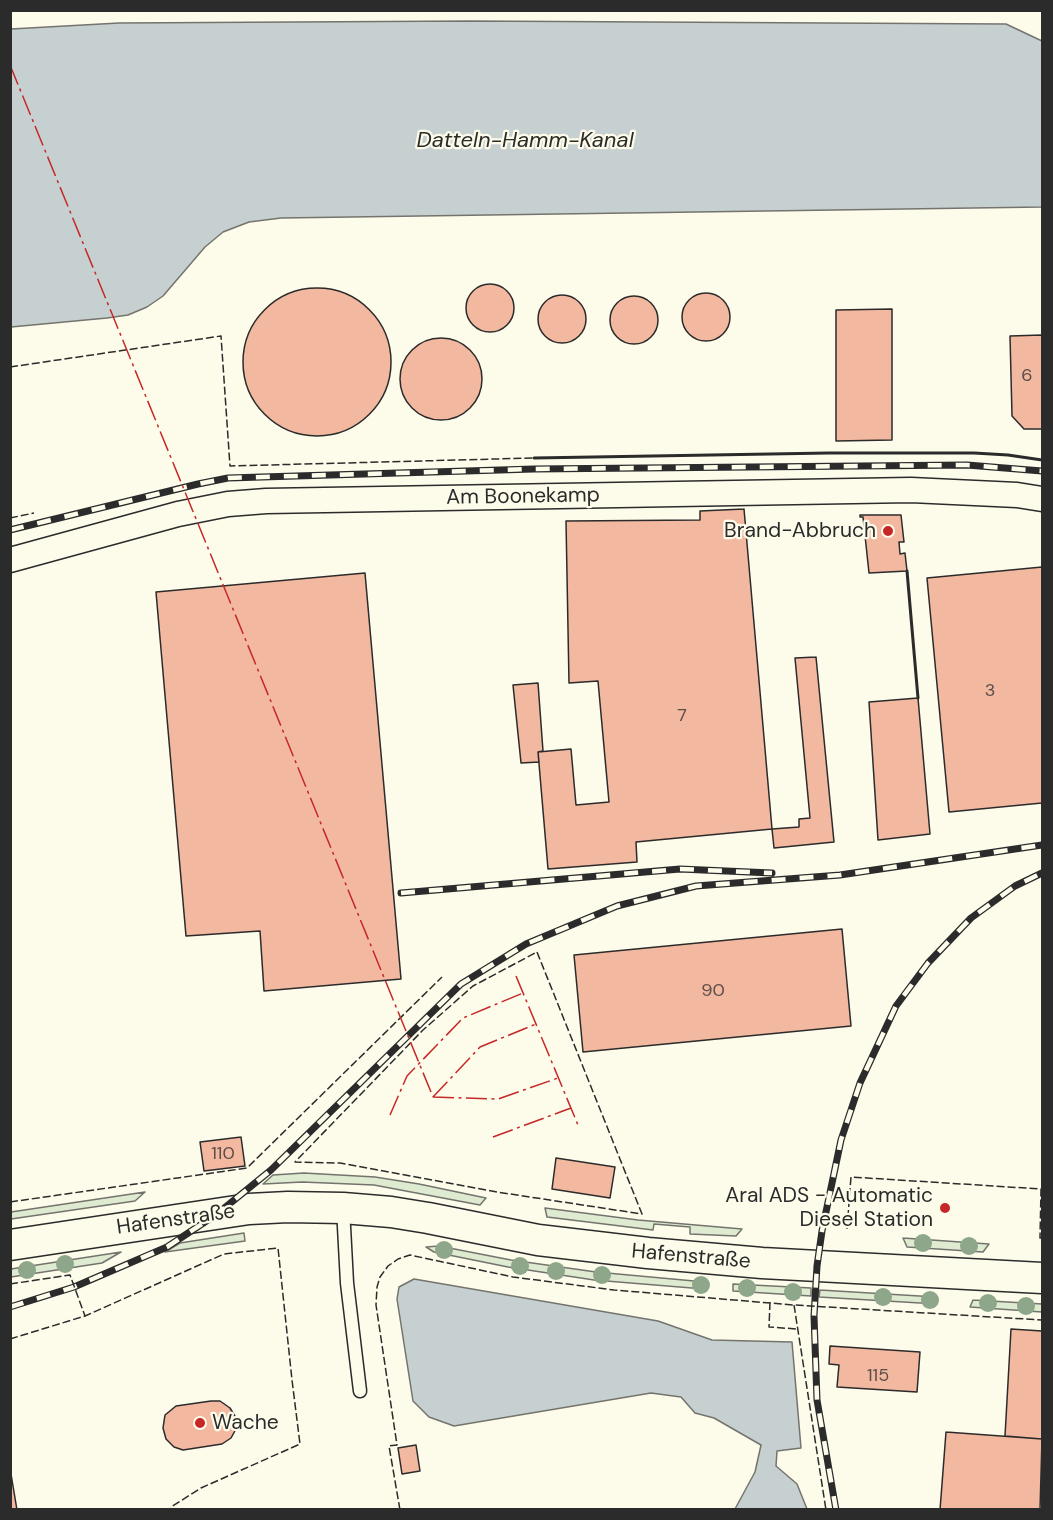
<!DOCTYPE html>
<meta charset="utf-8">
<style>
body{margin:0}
#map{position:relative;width:1053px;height:1520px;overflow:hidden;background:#fdfbea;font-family:"DM Sans",sans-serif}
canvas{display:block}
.frame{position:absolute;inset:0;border:12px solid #2b2b2b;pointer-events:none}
</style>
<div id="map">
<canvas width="1053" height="1520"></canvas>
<div class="frame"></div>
</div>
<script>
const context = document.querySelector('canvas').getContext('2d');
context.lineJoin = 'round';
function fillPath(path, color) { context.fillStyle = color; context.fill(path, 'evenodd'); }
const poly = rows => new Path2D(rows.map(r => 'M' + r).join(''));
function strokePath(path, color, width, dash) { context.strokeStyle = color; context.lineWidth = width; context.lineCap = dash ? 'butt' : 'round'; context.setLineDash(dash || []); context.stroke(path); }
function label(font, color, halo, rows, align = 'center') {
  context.font = font + ' "DM Sans",sans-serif'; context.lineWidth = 4.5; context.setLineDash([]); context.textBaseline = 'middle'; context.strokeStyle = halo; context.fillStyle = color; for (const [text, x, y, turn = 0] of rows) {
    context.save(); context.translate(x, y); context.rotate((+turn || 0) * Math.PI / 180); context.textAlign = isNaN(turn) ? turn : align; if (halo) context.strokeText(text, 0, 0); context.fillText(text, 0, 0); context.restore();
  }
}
const green = poly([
 [304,1173,375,1177,419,1184,486,1198,480,1205,374,1185,302,1182,263,1184,273,1175,304,1173],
 [145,1192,135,1201,11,1219,11,1212,145,1192],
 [545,1208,638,1220,742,1229,736,1236,690,1234,690,1227,654,1224,653,1230,547,1217,545,1208],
 [244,1233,245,1241,165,1252,180,1243,244,1233],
 [903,1238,989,1244,983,1252,907,1247,903,1238],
 [439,1246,511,1260,596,1272,705,1282,704,1289,594,1280,508,1267,434,1252,426,1247,439,1246],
 [121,1252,102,1263,11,1277,11,1269,121,1252],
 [733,1284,811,1288,811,1296,733,1291,733,1284],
 [820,1290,936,1297,937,1304,819,1297,820,1290],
 [973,1300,1042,1304,1042,1312,970,1307,973,1300]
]);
fillPath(green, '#deebd1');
strokePath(green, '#74746e', 1.5);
const water = poly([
 [470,21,1006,24,1042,41,1042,207,281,218,249,222,223,232,205,247,163,296,147,307,128,315,107,318,11,327,11,29,119,23,470,21],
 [414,1279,658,1321,712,1340,792,1342,801,1448,777,1451,776,1466,797,1484,807,1509,735,1509,755,1472,761,1445,714,1418,695,1413,681,1397,651,1393,454,1426,429,1417,413,1401,397,1299,399,1287,414,1279]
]);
fillPath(water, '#c7d0d0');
strokePath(water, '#74746e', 1.5);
const building = poly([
 '466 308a24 24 0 1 1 48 0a24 24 0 1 1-48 0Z',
 '243 362a74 74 0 1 1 148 0a74 74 0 1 1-148 0Z',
 '682 317a24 24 0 1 1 48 0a24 24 0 1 1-48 0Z',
 '538 319a24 24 0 1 1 48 0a24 24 0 1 1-48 0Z',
 '610 320a24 24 0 1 1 48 0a24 24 0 1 1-48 0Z',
 [892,309,892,440,836,441,836,310,892,309],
 [1042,335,1042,429,1024,429,1012,416,1010,336,1042,335],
 '400 379a41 41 0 1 1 82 0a41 41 0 1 1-82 0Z',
 [744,509,772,829,636,842,637,862,548,869,538,752,571,749,576,805,609,802,598,681,569,683,566,521,700,520,700,511,744,509],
 [860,515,901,515,904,542,899,542,900,554,905,553,907,571,869,573,863,517,860,517,860,515],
 [1042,567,1042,803,949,812,927,578,1042,567],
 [365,573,401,979,264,991,260,931,186,936,156,592,365,573],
 [816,657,834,842,774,848,772,829,799,827,799,819,810,818,795,658,816,657],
 [538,683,543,751,538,752,539,762,521,763,513,685,538,683],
 [918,698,930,834,878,840,869,702,918,698],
 [842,929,851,1026,583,1052,574,955,842,929],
 [241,1137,245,1166,204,1171,200,1142,241,1137],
 [556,1158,615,1167,610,1198,552,1189,556,1158],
 [1011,1329,1042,1331,1042,1439,1005,1436,1011,1329],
 [830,1346,920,1352,917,1392,837,1387,839,1365,829,1364,830,1346],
 [211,1401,220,1401,230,1408,236,1418,236,1429,231,1438,222,1444,183,1450,174,1447,166,1439,163,1428,165,1415,176,1406,211,1401],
 [946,1432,1042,1439,1040,1510,940,1510,946,1432],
 [416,1445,420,1471,402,1474,398,1448,416,1445],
 [10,1468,17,1510,10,1510,10,1468]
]);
fillPath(building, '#f2b8a0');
strokePath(building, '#2b2b2b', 1.5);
const service = poly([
 [343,1208,347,1283,360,1391]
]);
const minor = poly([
 [10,560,178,514,228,504,266,501,911,490,1017,495,1042,499]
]);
const tertiary = poly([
 [10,1245,249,1209,288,1207,343,1208,391,1212,428,1218,538,1240,648,1253,762,1263,1042,1278]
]);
strokePath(service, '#2b2b2b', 15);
strokePath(minor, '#2b2b2b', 27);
strokePath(tertiary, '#2b2b2b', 33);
strokePath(service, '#fdfbea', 12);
strokePath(minor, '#fdfbea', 24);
strokePath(tertiary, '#fdfbea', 30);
const rail = poly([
 [10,530,198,484,228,478,534,469,967,465,1042,471],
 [401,893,680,869,772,873],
 [10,1307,74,1287,167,1247,217,1214,271,1170,461,984,526,944,617,906,696,886,840,875,1042,845],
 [836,1510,817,1400,814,1316,817,1266,822,1231,841,1140,860,1083,896,1006,928,963,971,918,1015,886,1042,873]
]);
strokePath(rail, '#2b2b2b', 7);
strokePath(rail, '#fdfbea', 4.5, [14]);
strokePath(poly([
 [10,367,221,336,230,466,534,458],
 [10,518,34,513],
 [537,952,642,1214,497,1192,340,1163,295,1162,423,1030,473,986,537,952],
 [10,1202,247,1168,442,977],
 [847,1229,851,1177,1041,1189,1040,1238,1042,1238],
 [10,1284,70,1275,85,1316],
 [770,1302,769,1327,797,1329],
 [794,1305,826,1510],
 [10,1339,85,1316,224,1254,278,1248,292,1380,300,1444,201,1488,171,1507,170,1510],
 [400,1510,389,1446,397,1445,376,1305,377,1287,380,1277,388,1266,398,1259,410,1255,513,1277,614,1290,794,1305,1042,1320]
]), '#2b2b2b', 1.5, [8, 3]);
strokePath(poly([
 [534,458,829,453,974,453,1008,455,1042,460],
 [907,571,918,698]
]), '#2b2b2b', 3);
strokePath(poly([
 [10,65,433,1097],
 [516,976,578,1125],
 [433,1097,480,1047,536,1024],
 [433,1097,498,1099,558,1078],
 [390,1115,407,1076,463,1018,523,993],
 [493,1137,571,1108]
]), '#c62828', 1.5, [21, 4.5, 3, 4.5]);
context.fillStyle = '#8ea78a';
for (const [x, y] of [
 [923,1243],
 [969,1246],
 [444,1250],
 [65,1264],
 [520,1266],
 [27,1270],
 [556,1271],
 [602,1275],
 [701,1285],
 [747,1288],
 [793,1292],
 [883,1297],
 [930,1300],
 [988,1303],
 [1026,1306]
]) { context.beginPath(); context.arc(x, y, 9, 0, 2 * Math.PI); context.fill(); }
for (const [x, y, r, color] of [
 [888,531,6,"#c62828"],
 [945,1208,6,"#c62828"],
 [200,1423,6,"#c62828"]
]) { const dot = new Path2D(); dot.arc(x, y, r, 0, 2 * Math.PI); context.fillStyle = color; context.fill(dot); strokePath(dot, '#fdfbea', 2); }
label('18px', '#5d4e48', null, [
 ["6",1027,376],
 ["3",990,691],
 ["7",682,716],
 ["90",713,991],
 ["110",223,1154],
 ["115",878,1376]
]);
label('21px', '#2b2b2b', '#fdfbea', [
 ["Am Boonekamp",523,497,-1],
 ["Hafenstraße",176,1220,-8],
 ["Hafenstraße",691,1257,5]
]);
label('21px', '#2b2b2b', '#fdfbea', [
 ["Brand-Abbruch",876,531],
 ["Aral ADS - Automatic",933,1196],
 ["Diesel Station",933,1220],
 ["Wache",212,1423,"left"]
], 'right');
label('italic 22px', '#2b2b2b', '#fdfbea', [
 ["Datteln-Hamm-Kanal",525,141]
]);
</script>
